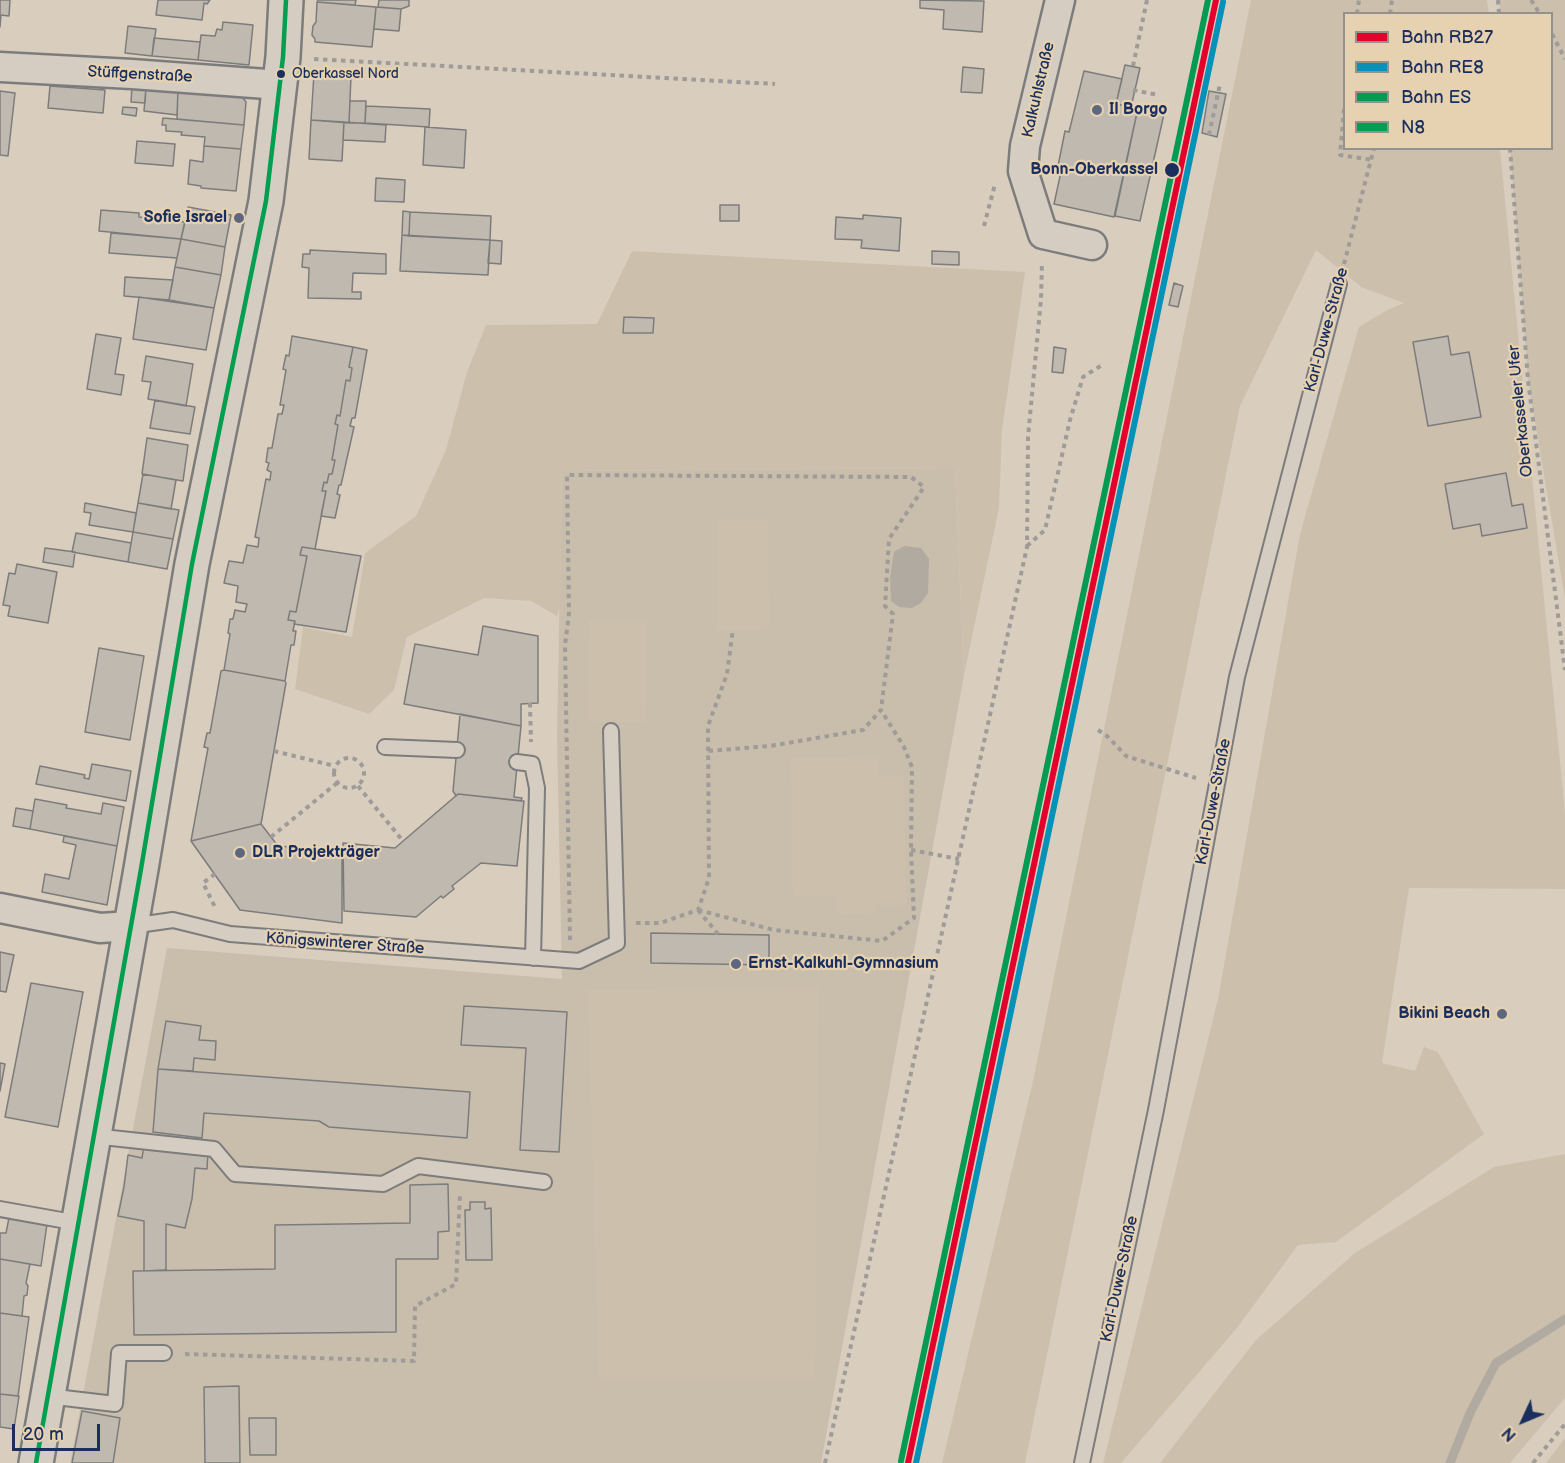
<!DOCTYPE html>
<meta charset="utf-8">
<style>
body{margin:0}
#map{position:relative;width:1565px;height:1463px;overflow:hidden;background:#d9cebd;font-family:"Balsamiq Sans",sans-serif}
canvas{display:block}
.legend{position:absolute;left:1343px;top:12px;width:210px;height:138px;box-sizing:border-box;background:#e6d2b0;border:2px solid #95918f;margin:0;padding:8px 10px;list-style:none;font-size:18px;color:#1b2f5e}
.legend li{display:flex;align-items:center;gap:12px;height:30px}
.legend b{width:30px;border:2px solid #95918f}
.north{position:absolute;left:1493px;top:1391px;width:60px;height:60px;-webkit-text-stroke:4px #e6d2b0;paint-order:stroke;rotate:226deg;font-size:16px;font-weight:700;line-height:24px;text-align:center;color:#1b2f5e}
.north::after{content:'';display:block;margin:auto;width:21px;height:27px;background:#1b2f5e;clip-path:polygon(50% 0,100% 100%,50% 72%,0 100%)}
.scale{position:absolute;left:12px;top:1424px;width:88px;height:27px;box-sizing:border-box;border:3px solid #1b2f5e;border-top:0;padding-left:8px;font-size:18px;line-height:21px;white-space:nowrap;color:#1b2f5e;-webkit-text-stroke:4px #e6d2b0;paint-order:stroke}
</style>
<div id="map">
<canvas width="1565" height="1463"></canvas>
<ul class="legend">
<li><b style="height:8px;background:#e4002b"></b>Bahn RB27</li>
<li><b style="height:8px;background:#0591b8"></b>Bahn RE8</li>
<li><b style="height:8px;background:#039a52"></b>Bahn ES</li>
<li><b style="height:8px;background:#039f50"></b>N8</li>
</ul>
<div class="north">N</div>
<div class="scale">20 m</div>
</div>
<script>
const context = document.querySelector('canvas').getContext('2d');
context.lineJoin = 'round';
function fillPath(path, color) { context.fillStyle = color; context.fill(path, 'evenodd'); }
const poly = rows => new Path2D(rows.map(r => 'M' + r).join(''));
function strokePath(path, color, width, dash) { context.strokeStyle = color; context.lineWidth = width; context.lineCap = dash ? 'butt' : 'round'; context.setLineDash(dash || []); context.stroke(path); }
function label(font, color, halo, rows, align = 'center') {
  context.font = font + ' "Balsamiq Sans",sans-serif'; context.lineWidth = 4.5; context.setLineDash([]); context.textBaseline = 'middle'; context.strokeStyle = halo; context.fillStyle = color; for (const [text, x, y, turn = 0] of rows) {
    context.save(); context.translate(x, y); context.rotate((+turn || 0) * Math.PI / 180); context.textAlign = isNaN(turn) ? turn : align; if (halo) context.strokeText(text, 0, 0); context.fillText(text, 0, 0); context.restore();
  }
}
fillPath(poly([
 [955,468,964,675,821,1463,70,1463,167,948,562,979,557,737,562,471]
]), '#c9beac');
fillPath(poly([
 [1251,0,1487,0,1489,13,1344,14,1344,148,1500,149,1565,813,1565,889,1409,888,1382,1063,1415,1071,1424,1047,1438,1052,1484,1134,1336,1242,1298,1245,1237,1328,1121,1463,1103,1463,1218,999,1300,534,1359,327,1387,310,1404,303,1361,287,1316,250,1240,406,1025,1463,942,1463,1033,1081],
 [1499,0,1565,0,1565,599,1528,380,1510,149,1552,148,1552,14,1500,13],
 [632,251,1025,272,1002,430,999,508,964,675,955,468,562,471,560,605,557,616,531,601,484,598,407,637,394,690,369,714,295,689,303,627,352,637,365,553,416,516,446,450,467,372,486,325,597,324],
 [717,519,768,520,769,629,717,630],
 [589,620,646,621,645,722,588,721],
 [878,757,879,777,904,776,906,905,877,905,876,913,837,914,836,896,793,896,791,758],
 [818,988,815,1380,599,1380,588,990],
 [1565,1154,1565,1398,1510,1463,1160,1463,1256,1340,1355,1253,1494,1167],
 [1565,1438,1565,1463,1546,1463]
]), '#ccc0ad');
fillPath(poly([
 [904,546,921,548,929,559,928,593,921,603,912,608,899,607,891,601,890,577,894,552]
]), '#b1aaa0');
strokePath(poly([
 [1450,1463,1470,1413,1496,1363,1565,1319]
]), '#b1aaa0', 9);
const building = poly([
 [0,0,10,0,9,16,1,15,0,27,0,0],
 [158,0,210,0,207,4,204,3,202,20,156,15,158,0],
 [318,0,356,0,355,5,317,2,318,0],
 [379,0,409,0,409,6,401,9,378,7,379,0],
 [920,0,984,1,982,32,943,29,944,10,920,8,920,0],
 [317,2,376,7,372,47,315,42,315,39,312,35,313,26,316,22,317,2],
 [376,7,401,9,399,31,374,29,376,7],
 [223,22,253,25,249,65,198,60,201,35,215,36,217,29,222,30,223,22],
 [128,26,156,29,152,56,125,53,128,26],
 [154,38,200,42,198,60,152,56,154,38],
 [1125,65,1140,68,1131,107,1116,104,1125,65],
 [963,67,984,69,982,93,961,92,963,67],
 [1084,71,1122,79,1116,104,1138,108,1114,217,1054,204,1062,167,1058,166,1065,131,1069,132,1084,71],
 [314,74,351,76,349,123,311,120,314,74],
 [50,86,105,90,103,113,48,108,50,86],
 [132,86,146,87,145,103,131,102,132,86],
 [146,87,178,89,177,115,144,111,146,87],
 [178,89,240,94,246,102,244,125,177,119,178,89],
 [0,91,15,93,8,156,0,155,0,91],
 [1209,91,1226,94,1217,137,1202,133,1209,91],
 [350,101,366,101,365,123,349,123,350,101],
 [366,106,430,109,429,127,365,123,366,106],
 [123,107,137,108,136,116,122,114,123,107],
 [1138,108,1164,114,1140,221,1115,216,1138,108],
 [163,118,244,125,241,149,204,146,205,137,181,135,182,132,166,131,166,125,162,125,163,118],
 [311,120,344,122,342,161,309,159,311,120],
 [344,122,386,125,385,142,343,140,344,122],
 [425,127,466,130,464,168,423,165,425,127],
 [137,141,175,144,173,166,135,163,137,141],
 [204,146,241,149,236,191,201,188,201,186,188,184,190,160,203,162,204,146],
 [376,178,405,180,404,202,375,201,376,178],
 [720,205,739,205,739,221,720,221,720,205],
 [188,207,231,215,225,247,181,239,188,207],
 [101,210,139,213,139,217,185,222,181,239,99,231,101,210],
 [403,211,410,212,409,236,402,235,403,211],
 [410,212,491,216,490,240,409,236,410,212],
 [863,215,901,218,899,251,861,248,862,240,835,239,836,217,863,219,863,215],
 [111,233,181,239,177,258,109,253,111,233],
 [402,235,490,240,488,275,400,271,402,235],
 [181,239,225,247,221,275,175,267,181,239],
 [490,240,502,241,501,264,488,263,490,240],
 [310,250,386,254,386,274,353,273,352,292,361,292,361,299,308,298,309,268,302,267,303,254,310,254,310,250],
 [932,251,959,252,959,265,932,264,932,251],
 [175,267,221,275,214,308,169,300,175,267],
 [125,277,173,280,169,300,124,296,125,277],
 [1174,283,1183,286,1178,307,1169,305,1174,283],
 [139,297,214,308,206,350,133,339,139,297],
 [624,317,654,318,653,333,623,333,624,317],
 [96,334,121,338,115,374,124,375,121,395,87,389,96,334],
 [292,336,353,347,349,367,352,368,350,381,346,380,340,416,337,415,335,424,338,425,332,460,335,460,332,474,329,474,327,483,324,482,322,491,326,491,315,549,302,547,300,555,307,556,296,612,290,611,288,620,295,621,293,631,296,631,294,645,291,645,285,681,224,670,230,634,228,633,230,619,233,619,235,610,245,612,247,604,236,602,238,586,224,583,229,561,243,563,247,545,258,547,259,538,255,537,266,479,270,480,271,472,267,470,269,463,266,462,268,448,272,448,278,414,282,414,284,405,280,405,286,370,283,369,286,355,289,356,292,336],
 [1448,336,1451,355,1469,352,1481,417,1428,426,1413,342,1448,336],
 [353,347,367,350,355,418,352,418,350,426,354,427,341,485,339,485,337,494,340,495,335,518,321,516,326,491,322,491,324,482,327,483,329,474,332,474,335,460,332,460,338,425,335,424,337,415,340,416,346,380,350,381,352,368,349,367,353,347],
 [1054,347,1066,349,1063,373,1052,372,1054,347],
 [146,356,193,364,186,406,148,399,151,382,142,381,146,356],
 [155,400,195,407,190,434,150,428,155,400],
 [147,438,188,445,183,481,142,474,147,438],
 [1506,473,1512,506,1523,504,1527,528,1482,536,1480,524,1453,529,1445,484,1506,473],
 [143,474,176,480,171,509,138,503,143,474],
 [85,503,136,513,133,532,89,525,91,513,84,512,85,503],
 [138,503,179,510,173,539,133,532,138,503],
 [133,532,173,539,167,569,128,562,133,532],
 [76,533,131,543,128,562,72,552,76,533],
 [302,547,361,556,346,632,294,624,295,621,288,620,290,611,296,612,307,556,300,555,302,547],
 [45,548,75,552,73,567,43,562,45,548],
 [17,564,57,572,48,623,8,616,10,606,3,605,9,573,15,574,17,564],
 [483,626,538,636,538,703,521,704,521,726,404,704,415,644,478,655,483,626],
 [99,648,144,656,130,740,85,732,99,648],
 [224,670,285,681,286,683,261,824,191,841,208,748,204,747,207,733,210,733,221,671,224,670],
 [460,714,521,726,514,797,522,798,521,801,458,794,456,796,453,791,460,714],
 [92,764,131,771,126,801,36,784,40,766,85,775,84,778,89,779,92,764],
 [458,794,524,801,517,866,481,863,452,886,454,889,443,898,441,896,416,917,344,911,343,843,395,848,458,794],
 [35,799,67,805,66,808,101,814,103,803,124,807,117,846,30,829,35,799],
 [16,808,33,811,30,829,13,826,16,808],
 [261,824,278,846,342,851,342,923,240,910,191,841,261,824],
 [64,836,117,846,107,905,42,892,45,874,69,879,76,845,63,842,64,836],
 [651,933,769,935,769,965,651,963,651,933],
 [0,952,14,955,6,992,0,991,0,952],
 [31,983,83,992,58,1127,5,1117,31,983],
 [464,1006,567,1012,559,1152,520,1150,526,1048,461,1045,464,1006],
 [166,1021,201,1026,199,1040,216,1041,215,1060,194,1058,193,1071,158,1069,166,1021],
 [0,1063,5,1064,0,1091,0,1063],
 [158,1069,470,1092,467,1138,329,1127,319,1121,204,1113,202,1138,153,1132,158,1069],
 [144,1145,208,1152,207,1169,195,1168,192,1199,185,1228,166,1224,166,1270,144,1271,144,1221,118,1216,124,1187,128,1155,142,1158,144,1145],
 [448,1184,449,1231,438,1232,438,1259,396,1259,396,1332,134,1335,133,1271,275,1269,275,1225,410,1223,410,1185,448,1184],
 [470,1202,485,1202,485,1209,491,1208,492,1260,466,1260,465,1210,470,1210,470,1202],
 [9,1218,47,1224,41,1266,0,1259,0,1233,6,1233,9,1218],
 [0,1259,30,1264,26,1283,28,1286,27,1295,24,1296,22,1316,0,1313,0,1259],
 [0,1313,29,1317,18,1396,0,1394,0,1313],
 [239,1386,240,1463,205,1463,204,1387,239,1386],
 [0,1394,19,1396,14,1429,0,1427,0,1394],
 [82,1411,120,1418,113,1463,72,1463,82,1411],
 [249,1418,276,1418,276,1455,250,1455,249,1418]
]);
fillPath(building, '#c0b9af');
strokePath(building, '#7d7c7d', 1.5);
const lane = poly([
 [385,747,457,750],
 [517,762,532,764,537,788,533,958],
 [131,926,173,920,230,934,579,961,617,943,611,731],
 [93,1136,214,1149,235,1174,383,1184,418,1166,544,1182],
 [0,1209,78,1223],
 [47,1396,115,1404,119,1353,164,1353],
 [1082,1463,1156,1110,1237,677,1339,284]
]);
const street = poly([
 [1060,0,1025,146,1023,171,1043,234,1092,245],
 [0,67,132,74,280,85],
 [0,908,100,928,131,926]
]);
const secondary = poly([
 [36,1463,141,869,192,564,266,201,283,57,286,0]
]);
strokePath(lane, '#7d7c7d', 18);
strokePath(street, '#7d7c7d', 33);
strokePath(secondary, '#7d7c7d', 38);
strokePath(poly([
 [1498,0,1499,14],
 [1531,0,1540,14],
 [1357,14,1359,0],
 [1390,14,1392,0],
 [1552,34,1565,59],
 [314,59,775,84],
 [1133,66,1147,0],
 [1133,90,1158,95],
 [1344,109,1340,155,1373,160],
 [1209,135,1220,84],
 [1510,148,1528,380,1565,670],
 [984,226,995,184],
 [1344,264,1374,148],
 [1027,546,1045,530,1070,420,1083,377,1102,365],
 [530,703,531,742],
 [1098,730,1107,736,1126,756,1196,778],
 [274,751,335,766],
 '334 773a15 15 0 1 1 30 0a15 15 0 1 1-30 0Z',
 [358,786,403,841],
 [271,837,337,783],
 [911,850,959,859],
 [215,874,203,883,215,907],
 [698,910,774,930,882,941,914,918,911,850,912,767,904,747,881,710],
 [698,910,718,934],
 [636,923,660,923,698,910,709,878,708,726,727,674,733,629],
 [570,940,565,645,569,614,567,475,911,477,924,487,889,539,885,606,893,614,881,710,863,730,770,746,708,751],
 [185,1354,414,1361,415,1306,456,1284,460,1193],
 [825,1463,1027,547,1028,437,1041,299,1042,262],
 [1533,1463,1565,1424]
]), '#9e9b98', 4, [4.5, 4.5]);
strokePath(lane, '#d5cdc1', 14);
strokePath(street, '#d5cdc1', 28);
strokePath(secondary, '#d5cdc1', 33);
strokePath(poly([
 [36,1463,141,869,192,564,266,201,283,57,286,0]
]), '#039f50', 4.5);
strokePath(poly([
 [908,1463,1216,0]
]), '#e4002b', 6);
strokePath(poly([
 [916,1463,1223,2]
]), '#0591b8', 6);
strokePath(poly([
 [901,1461,1208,0]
]), '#039a52', 6);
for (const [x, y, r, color] of [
 [281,74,5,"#1b2f5e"],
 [1097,110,6,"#5e677f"],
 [1172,170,8,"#1b2f5e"],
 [239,218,6,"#5e677f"],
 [240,853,6,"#5e677f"],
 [736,964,6,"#5e677f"],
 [1502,1014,6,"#5e677f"]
]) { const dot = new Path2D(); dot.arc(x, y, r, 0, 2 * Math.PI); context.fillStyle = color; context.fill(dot); strokePath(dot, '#e6d2b0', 2); }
label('14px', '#1b2f5e', '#e6d2b0', [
 ["Oberkassel Nord",292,74]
], 'left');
label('16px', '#1b2f5e', '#e6d2b0', [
 ["Stüffgenstraße",140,75,3],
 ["Kalkuhlstraße",1039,90,-77],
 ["Karl-Duwe-Straße",1327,330,-75],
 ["Oberkasseler Ufer",1521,411,-96],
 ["Karl-Duwe-Straße",1214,802,-79],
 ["Königswinterer Straße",345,944,4],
 ["Karl-Duwe-Straße",1120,1279,-78]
]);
label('bold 16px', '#1b2f5e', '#e6d2b0', [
 ["Il Borgo",1109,110],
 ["Sofie Israel",227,218,"right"],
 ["DLR Projekträger",252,853],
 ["Ernst-Kalkuhl-Gymnasium",748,964],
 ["Bikini Beach",1490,1014,"right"]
], 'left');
label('bold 16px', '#1b2f5e', '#e6d2b0', [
 ["Bonn-Oberkassel",1158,170]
], 'right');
</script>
